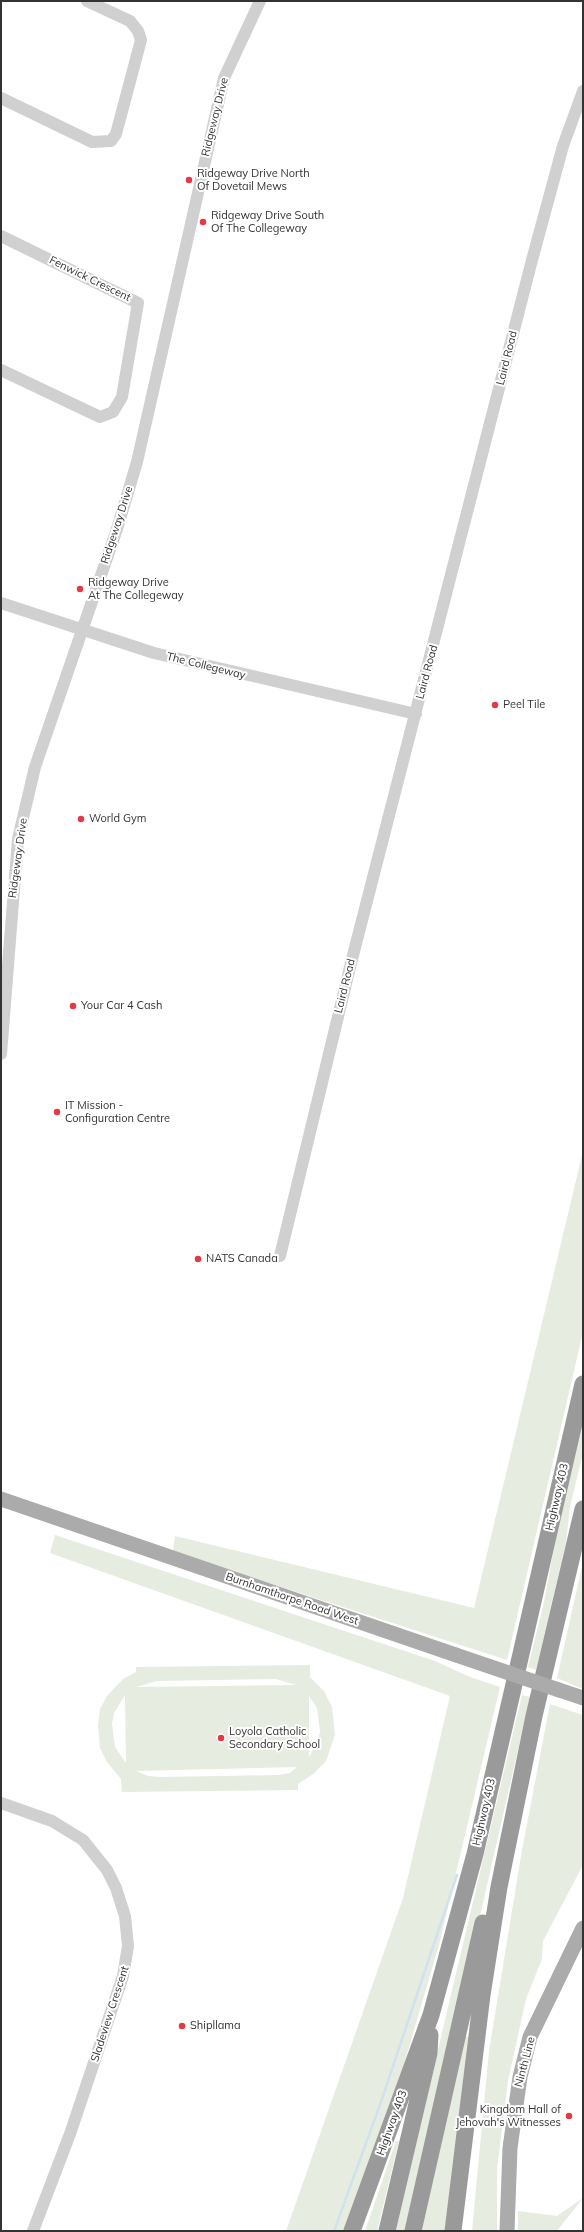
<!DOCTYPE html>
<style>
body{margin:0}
#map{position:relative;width:584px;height:2232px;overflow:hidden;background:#fff;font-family:Mulish,sans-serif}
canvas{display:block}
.frame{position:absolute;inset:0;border:2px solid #333;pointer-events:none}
</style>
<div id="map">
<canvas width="584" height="2232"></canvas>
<div class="frame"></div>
</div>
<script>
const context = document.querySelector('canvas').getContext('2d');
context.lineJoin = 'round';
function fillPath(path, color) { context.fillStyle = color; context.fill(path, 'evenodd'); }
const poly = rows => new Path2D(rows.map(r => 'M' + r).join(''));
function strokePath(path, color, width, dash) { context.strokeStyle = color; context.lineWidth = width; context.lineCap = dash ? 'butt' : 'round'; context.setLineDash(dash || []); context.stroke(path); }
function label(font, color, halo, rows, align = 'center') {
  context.font = font + ' Mulish,sans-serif'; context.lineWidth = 4; context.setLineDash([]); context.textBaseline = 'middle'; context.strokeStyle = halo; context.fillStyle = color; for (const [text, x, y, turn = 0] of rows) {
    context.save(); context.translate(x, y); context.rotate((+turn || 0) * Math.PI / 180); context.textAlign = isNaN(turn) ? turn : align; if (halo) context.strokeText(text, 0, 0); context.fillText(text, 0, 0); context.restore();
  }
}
fillPath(poly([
 [583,1151,583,1332,507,1660,173,1552,175,1536,474,1608],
 [583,1411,583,1453,570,1507,566,1542,536,1670,528,1667,544,1602,564,1494],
 [55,1535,435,1661,470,1677,500,1687,439,1945,402,2071,344,2231,286,2231,403,1898,450,1696,50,1553],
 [583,1562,583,1689,557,1678],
 [310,1665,310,1677,324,1691,332,1707,335,1735,326,1761,313,1774,298,1784,298,1790,122,1792,121,1779,107,1762,100,1748,98,1725,100,1709,107,1696,123,1679,136,1672,136,1667],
 [276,1679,296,1685,136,1687,157,1681],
 [125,1695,126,1763,115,1747,112,1724,114,1713],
 [309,1696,317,1708,320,1731,318,1741,309,1757],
 [297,1767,290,1773,279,1775,159,1777,148,1776,136,1771],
 [522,1695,530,1697,408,2231,395,2231],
 [550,1704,583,1715,583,1865,543,1941,542,1959,526,1999,508,2081,497,2169,497,2231,472,2231,489,2051,522,1850],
 [465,2037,468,2037,446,2231,421,2231],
 [396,2141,399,2141,377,2231,365,2231],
 [583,2198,557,2231,518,2231,518,2211,557,2216]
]), '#e6ecdf');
strokePath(poly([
 [334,2231,381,2102,457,1875]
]), '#cfe2ee', 2.5);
strokePath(poly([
 [1,98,92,142,111,141,116,134,141,40,138,31,130,21,87,1],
 [1,236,138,303,122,397,113,412,100,417,1,370],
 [1,603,154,653,416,714],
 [1,1054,18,839,35,767,117,529,137,462,224,78,260,1],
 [280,1256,351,963,532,260,563,146,583,91],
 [1,1803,52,1821,83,1840,107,1870,116,1888,125,1916,128,1946,123,1976,70,2134,33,2231]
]), '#d0d0d0', 12);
strokePath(poly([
 [1,1499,456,1655],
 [559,1690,583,1698],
 [507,2231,510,2148,520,2077,530,2037,583,1928]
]), '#ababab', 15);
strokePath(poly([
 [352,2231,431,2015,475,1854,583,1384],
 [387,2231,429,2053,430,2035],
 [413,2231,483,1923],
 [453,2231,482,1995,499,1887,534,1716,583,1509]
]), '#9a9a9a', 17);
strokePath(poly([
 [456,1655,559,1690]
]), '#ababab', 15);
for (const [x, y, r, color] of [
 [189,180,4,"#e63946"],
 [203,222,4,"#e63946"],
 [80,589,4,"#e63946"],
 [495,705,4,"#e63946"],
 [81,819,4,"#e63946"],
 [73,1006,4,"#e63946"],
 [57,1112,4,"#e63946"],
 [198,1259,4,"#e63946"],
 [221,1738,4,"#e63946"],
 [182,2026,4,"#e63946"],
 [569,2116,4,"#e63946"]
]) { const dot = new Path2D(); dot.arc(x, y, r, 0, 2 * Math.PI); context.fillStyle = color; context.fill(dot); strokePath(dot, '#fff', 1.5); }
label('11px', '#333', '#fff', [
 ["Ridgeway Drive",215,117,-76],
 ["Fenwick Crescent",90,279,26],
 ["Laird Road",507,358,-76],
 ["Ridgeway Drive",117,525,-72],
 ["The Collegeway",206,666,14],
 ["Laird Road",427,672,-75],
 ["Ridgeway Drive",18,858,-82],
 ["Laird Road",345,986,-76],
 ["Highway 403",557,1497,-77],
 ["Burnhamthorpe Road West",292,1599,19],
 ["Highway 403",484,1812,-77],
 ["Sladeview Crescent",110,2014,-72],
 ["Ninth Line",525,2062,-75],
 ["Highway 403",392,2123,-70]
]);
label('11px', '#333', '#fff', [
 ["Ridgeway Drive North",197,174],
 ["Of Dovetail Mews",197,187],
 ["Ridgeway Drive South",211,216],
 ["Of The Collegeway",211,229],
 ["Ridgeway Drive",88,583],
 ["At The Collegeway",88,596],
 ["Peel Tile",503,705],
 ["World Gym",89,819],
 ["Your Car 4 Cash",81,1006],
 ["IT Mission -",65,1106],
 ["Configuration Centre",65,1119],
 ["NATS Canada",206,1259],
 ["Loyola Catholic",229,1732],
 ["Secondary School",229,1745],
 ["Shipllama",190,2026],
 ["Kingdom Hall of",561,2110,"right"],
 ["Jehovah's Witnesses",561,2123,"right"]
], 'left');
</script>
